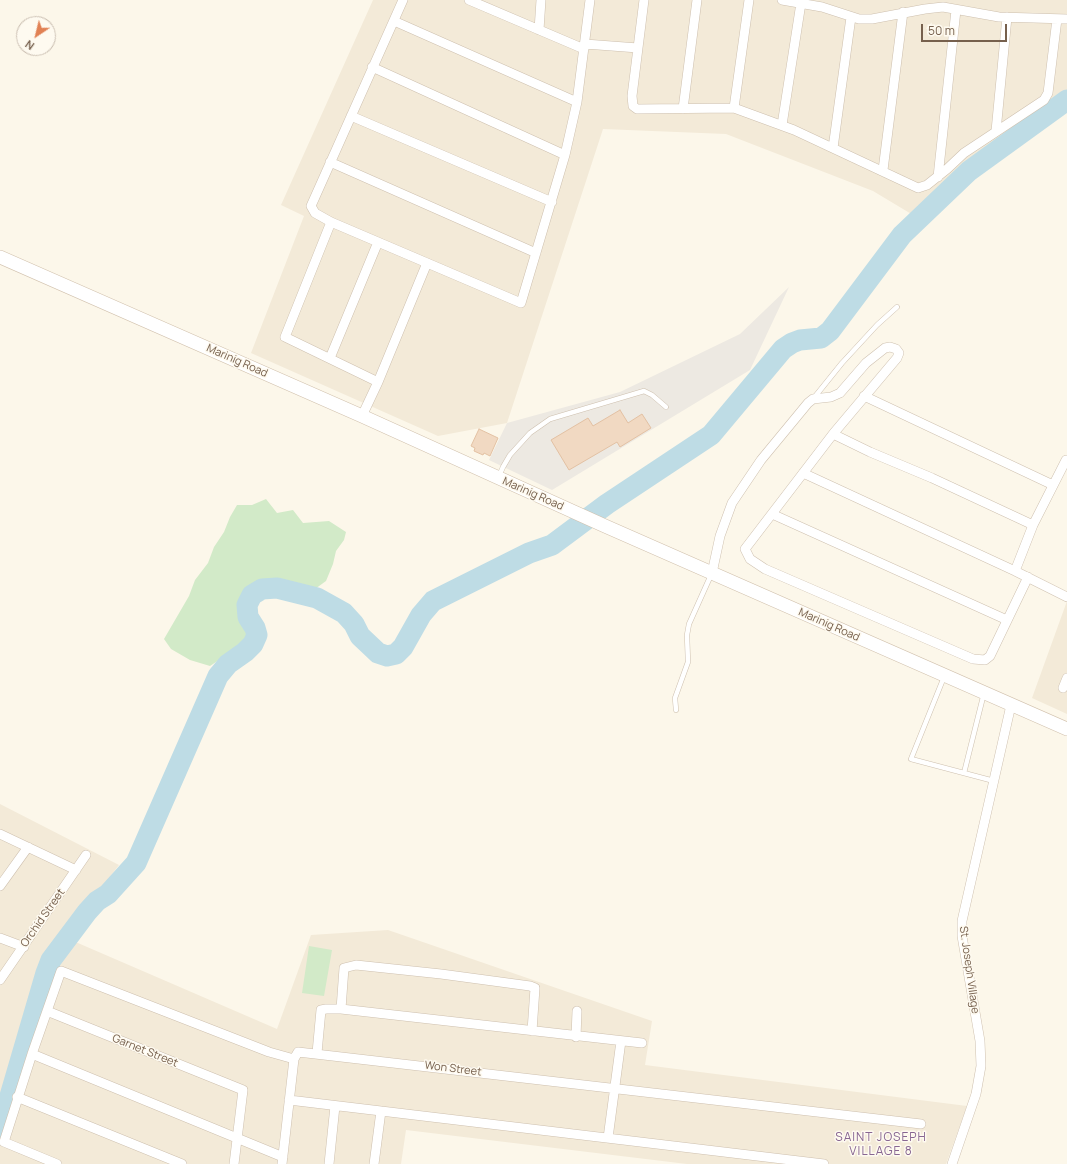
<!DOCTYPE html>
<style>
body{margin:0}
#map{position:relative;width:1067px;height:1164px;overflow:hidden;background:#fcf7ea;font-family:Manrope,sans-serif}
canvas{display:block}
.north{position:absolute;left:16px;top:16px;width:40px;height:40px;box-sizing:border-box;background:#fefaf0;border:1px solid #c8bcaf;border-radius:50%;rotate:215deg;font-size:11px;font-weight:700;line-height:16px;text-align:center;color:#76604d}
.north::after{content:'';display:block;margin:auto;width:14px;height:18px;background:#e18154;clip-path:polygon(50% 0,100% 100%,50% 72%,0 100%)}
.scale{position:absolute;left:921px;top:24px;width:86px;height:18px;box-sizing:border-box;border:2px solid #76604d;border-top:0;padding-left:5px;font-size:12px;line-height:14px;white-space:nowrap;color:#76604d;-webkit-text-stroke:3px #fefaf0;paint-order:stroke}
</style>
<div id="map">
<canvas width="1067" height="1164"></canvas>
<div class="north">N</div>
<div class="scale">50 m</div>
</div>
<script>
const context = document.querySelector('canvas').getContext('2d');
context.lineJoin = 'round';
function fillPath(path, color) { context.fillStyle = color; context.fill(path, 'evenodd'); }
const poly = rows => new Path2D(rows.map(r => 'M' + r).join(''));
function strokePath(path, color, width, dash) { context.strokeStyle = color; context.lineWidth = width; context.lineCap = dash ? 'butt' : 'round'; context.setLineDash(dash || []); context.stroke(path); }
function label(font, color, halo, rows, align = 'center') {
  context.font = font + ' Manrope,sans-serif'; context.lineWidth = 3; context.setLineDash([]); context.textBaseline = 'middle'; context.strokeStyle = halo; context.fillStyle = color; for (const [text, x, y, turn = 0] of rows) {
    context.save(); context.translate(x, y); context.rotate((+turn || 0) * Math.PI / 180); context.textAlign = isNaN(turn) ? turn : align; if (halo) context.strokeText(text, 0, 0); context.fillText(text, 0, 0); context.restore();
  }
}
fillPath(poly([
 [373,0,1067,0,1067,98,1010,135,913,215,873,191,726,134,603,129,507,423,438,436,251,353,304,216,281,205],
 [1067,601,1067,714,1032,698],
 [0,804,119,865,64,937,277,1029,311,935,388,930,652,1021,645,1065,967,1106,946,1164,687,1164,406,1130,401,1164,0,1164]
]), '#f3ead8');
fillPath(poly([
 [789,287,750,370,552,490,489,460,507,423,620,392,740,334]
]), '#ede9e2');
fillPath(poly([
 [266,499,277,513,293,510,303,523,329,521,346,532,344,540,336,551,333,564,326,581,315,589,307,589,277,579,258,583,246,590,240,597,237,606,249,634,249,640,210,666,190,660,171,649,164,639,189,596,195,580,208,563,214,547,224,532,230,517,237,505,252,505],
 [309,946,332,950,324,996,302,993]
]), '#d2eac8');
strokePath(poly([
 [0,1130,46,973,51,960,87,912,97,901,108,894,136,863,218,676,228,664,245,652,253,644,257,635,255,628,248,617,247,605,252,595,262,589,277,588,317,598,344,613,354,624,360,636,378,653,387,656,396,654,403,647,421,615,433,601,529,553,552,545,607,504,711,435,783,349,792,343,800,340,821,338,830,331,902,235,969,171,1067,100]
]), '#bedce5', 21);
const building = poly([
 [620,410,628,423,642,414,651,428,620,447,617,442,569,470,551,440,588,418,593,426,620,410],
 [479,429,498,438,490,456,484,453,483,455,474,451,475,448,471,446,479,429]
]);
fillPath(building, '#f1d9c2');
strokePath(building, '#e3c1a3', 1);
const lane = poly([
 [813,399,842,363,877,325,897,307],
 [499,476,503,467,510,455,530,433,550,419,644,391,652,395,666,407],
 [944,677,911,759,994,781],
 [676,710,675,698,688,662,687,635,689,624,711,575],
 [964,773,984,693]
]);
const street = poly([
 [403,0,311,206,315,213,331,222,521,303,565,155,577,102,590,0],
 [469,0,584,49],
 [644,0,632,96,633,106,637,109,734,108,794,130,918,188,927,185,947,169,964,153,1044,100,1048,93,1057,19],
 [782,0,822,7,859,19,872,19,925,9,943,7,999,17,1067,19],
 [394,21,577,102],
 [539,30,541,0],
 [585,44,638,48],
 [372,67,565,155],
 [734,108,749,0],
 [683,109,697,0],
 [351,116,552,202],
 [782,125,801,3],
 [996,131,1007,17],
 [833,148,851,17],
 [330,162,536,253],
 [883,170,903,12],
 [938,177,956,10],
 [331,222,285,337,378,382],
 [330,358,378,242],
 [864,396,1053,485],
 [362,416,378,382,427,263],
 [833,434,870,452,932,478,1033,525],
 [803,473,1015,571,1067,597],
 [772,514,1007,620],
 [1015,571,1033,525,1066,460],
 [712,573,720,536,732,503,761,460,808,403,813,399,831,397,840,393,866,363,885,348,890,347,896,349,899,353,897,358,833,434,745,549,750,559,765,569,973,659,985,660,990,656,1028,577],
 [1063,688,1067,678],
 [0,834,76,870],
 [0,886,28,847],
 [0,938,24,947],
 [0,980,86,855],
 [341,1009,344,968,356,965,441,974,530,986,535,988,532,1031],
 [47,1011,243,1090,234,1164],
 [576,1037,577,1011],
 [317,1053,321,1010,326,1009,341,1009,642,1043],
 [32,1054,283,1157],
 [17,1097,182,1164],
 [289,1100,824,1164],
 [608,1138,621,1041],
 [57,1164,4,1142,32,1054,61,971,269,1052,294,1059],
 [282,1164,294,1059,298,1052,921,1124],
 [329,1164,335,1106],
 [374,1164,381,1111],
 [952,1164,976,1094,981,1066,980,1041,962,936,962,921,1011,705]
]);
const secondary = poly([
 [0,257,362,416,605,526,1067,729]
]);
strokePath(lane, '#cec0af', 5.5);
strokePath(street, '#cec0af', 10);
strokePath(secondary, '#d1c1ad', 14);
strokePath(lane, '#fff', 4.5);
strokePath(street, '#fff', 9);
strokePath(secondary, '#fff', 13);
label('11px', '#76604d', '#fefaf0', [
 ["Marinig Road",237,361,24],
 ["Marinig Road",533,494,24],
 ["Marinig Road",829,625,24],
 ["Orchid Street",43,918,-55],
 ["St. Joseph Village",969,970,82],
 ["Garnet Street",145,1051,22],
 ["Won Street",453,1069,7]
]);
context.letterSpacing = '1px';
label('12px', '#886692', '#fefaf0', [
 ["SAINT JOSEPH",881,1138],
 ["VILLAGE 8",881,1152]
]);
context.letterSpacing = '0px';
</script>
